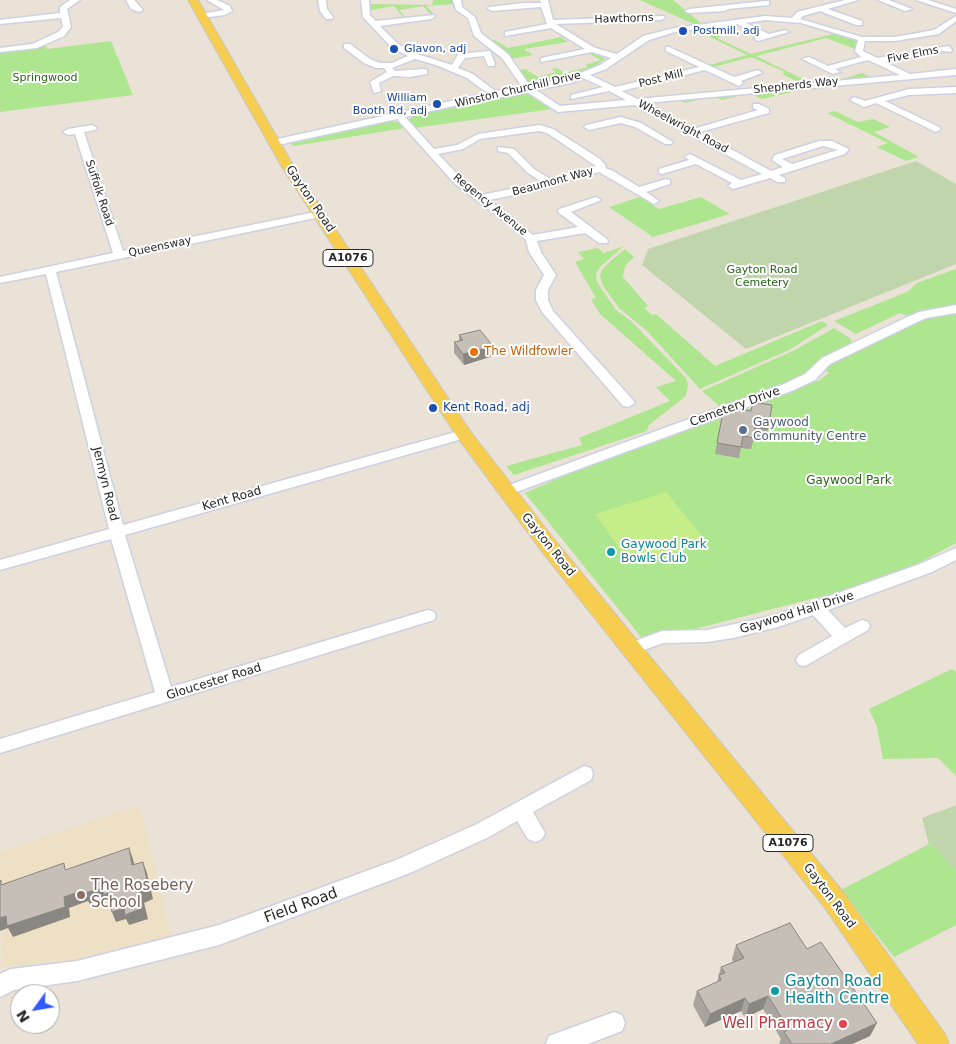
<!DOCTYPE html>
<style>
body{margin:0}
#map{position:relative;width:956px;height:1044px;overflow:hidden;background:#ebe2d7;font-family:"DejaVu Sans",sans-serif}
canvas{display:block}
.north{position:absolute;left:10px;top:984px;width:50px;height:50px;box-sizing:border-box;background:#fff;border:1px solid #a9a9a9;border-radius:50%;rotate:238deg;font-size:14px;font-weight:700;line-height:20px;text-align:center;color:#272727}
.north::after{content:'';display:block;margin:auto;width:18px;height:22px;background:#2f59ff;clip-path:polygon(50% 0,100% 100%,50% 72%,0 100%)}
</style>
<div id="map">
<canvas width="956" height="1044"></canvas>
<div class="north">N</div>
</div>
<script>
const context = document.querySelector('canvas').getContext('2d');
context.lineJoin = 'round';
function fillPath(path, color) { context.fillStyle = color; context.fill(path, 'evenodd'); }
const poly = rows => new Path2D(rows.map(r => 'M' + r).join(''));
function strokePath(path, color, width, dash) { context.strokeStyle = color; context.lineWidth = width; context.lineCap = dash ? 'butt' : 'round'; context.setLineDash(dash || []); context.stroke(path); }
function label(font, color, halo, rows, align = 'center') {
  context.font = font + ' "DejaVu Sans",sans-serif'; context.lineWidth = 4; context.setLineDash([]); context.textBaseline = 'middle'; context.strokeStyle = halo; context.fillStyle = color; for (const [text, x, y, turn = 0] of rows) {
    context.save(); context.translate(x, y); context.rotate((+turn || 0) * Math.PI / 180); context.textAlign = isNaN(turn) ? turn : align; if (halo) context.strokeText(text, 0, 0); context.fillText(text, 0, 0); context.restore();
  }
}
fillPath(poly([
 [140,805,172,937,76,960,1,967,0,852]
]), '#eee0c4');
fillPath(poly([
 [433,0,454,0,454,4,426,6,433,13,430,14,423,6,399,10,405,17,403,17,394,6,371,10,370,7,370,4,432,5],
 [640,0,673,0,702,24,694,24],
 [705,29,722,36,717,38,751,54,833,34,857,41,855,49,826,38,756,56,811,83,798,82,782,74,785,72,751,57,714,67,709,65,747,55,696,30],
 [561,37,568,42,524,49,533,55,511,59,488,41,495,40,508,48],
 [111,41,133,95,0,112,0,52,46,45,47,49],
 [588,53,596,53,605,59,594,67,563,78,529,85,518,70,525,69,538,77,556,72,551,69,556,68,565,73,588,67,585,65,601,60],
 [862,73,877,80,882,79,839,87,834,85,819,89,814,87,762,99,749,93,722,100,713,96,685,103,676,99,752,89,767,85,776,89,875,79,871,78,813,82,832,77,839,80],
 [526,92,553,109,414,128,407,120,416,115],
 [835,111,858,122,873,119,890,127,874,132,919,157,906,161,877,147,888,143,827,113],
 [386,121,399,122,405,128,294,146,290,144],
 [640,197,659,209,701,197,730,214,653,237,609,207],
 [624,246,600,267,596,274,597,282,616,310,631,321,686,378,688,385,686,396,649,425,647,431,514,475,506,466,582,445,579,438,670,401,656,387,676,381,600,314,591,299,596,298,575,262,584,259,578,252,598,248,604,253],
 [625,249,634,257,625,266,623,277,648,306,644,308,652,315,656,314,715,366,822,321,828,325,789,350,700,389,647,331,619,308,603,286,600,276,601,271,607,264],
 [956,269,956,308,912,318,900,313,856,334,834,321,907,292,917,283],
 [956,310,956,543,889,579,691,630,664,631,641,637,525,493,620,451,820,380,829,373,824,368,829,363,924,316],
 [834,328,851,339,851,343,807,374,787,386,719,406,702,391,793,351],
 [952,669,956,672,956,776,938,758,883,759,877,727,869,709],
 [931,843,956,871,956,925,894,957,841,890]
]), '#aee58f');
fillPath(poly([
 [916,161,956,184,956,264,746,349,642,265,648,249],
 [956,805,956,871,931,843,929,845,922,818]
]), '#c1d5ad');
fillPath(poly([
 [666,492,707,542,631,565,595,514]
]), '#c5ed8a');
const minor = poly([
 [70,0,80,0,67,9,71,27,64,36,37,48,0,52,0,48,32,44,58,32,63,27,61,18,0,24,0,20,60,13,60,7,70,0],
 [126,0,134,0,143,10,139,12,131,9,126,0],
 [207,0,217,0,230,6,232,11,225,15,200,18,200,14,224,10,207,0],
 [318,0,326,0,327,9,333,17,332,19,326,19,320,11,318,0],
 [361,0,369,0,370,15,376,21,434,15,435,17,431,19,380,26,398,44,417,54,452,65,458,54,490,51,495,64,494,66,488,66,484,56,465,58,458,68,473,74,495,91,523,88,502,58,474,36,468,18,456,10,453,0,461,0,462,7,475,17,481,33,508,54,530,86,566,79,600,65,611,58,592,52,541,62,541,58,585,49,551,28,505,36,505,32,547,24,541,7,492,11,488,9,489,7,524,3,541,3,540,0,548,0,553,20,664,16,665,18,661,20,556,24,595,48,617,54,643,36,674,28,765,16,792,18,797,12,845,0,858,0,828,9,862,21,862,25,856,25,820,11,803,16,800,19,862,37,895,37,934,30,956,16,956,21,939,34,895,41,865,41,863,51,877,58,949,46,952,50,951,52,944,51,885,62,910,74,956,69,956,75,646,103,693,129,758,110,753,108,753,104,759,104,769,109,769,113,700,132,771,171,783,167,772,160,775,155,819,141,832,141,849,149,845,154,779,175,785,178,785,182,777,182,770,178,733,189,728,186,732,183,696,164,662,174,659,173,659,169,689,160,685,157,690,154,741,180,762,174,634,105,558,112,527,92,505,97,493,97,405,117,434,149,457,145,478,134,539,125,553,129,600,159,606,166,605,168,613,171,639,187,666,179,670,180,670,184,646,192,659,201,654,204,599,172,538,190,489,200,533,235,578,227,559,213,558,211,559,209,596,197,601,200,571,212,607,239,608,241,607,243,599,243,585,233,537,241,541,252,556,275,548,290,548,300,553,311,633,400,635,403,628,407,623,406,542,312,536,300,536,290,544,275,529,252,526,240,506,222,455,184,397,119,273,146,268,143,273,140,487,93,467,78,436,65,415,59,392,68,395,71,424,69,427,70,427,74,410,77,393,76,379,83,381,91,374,93,370,82,387,72,384,68,376,68,364,63,344,48,344,44,350,44,370,59,380,63,392,63,408,56,392,48,363,17,361,0],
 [765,20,801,23,858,40,855,51,861,57,828,66,809,57,802,59,833,74,840,72,835,69,868,60,900,75,637,99,622,91,705,70,739,86,743,83,741,81,762,73,758,70,734,77,669,47,666,47,666,51,699,67,615,87,590,75,606,69,649,40,675,32,737,24,761,36,754,39,758,41,789,32,785,30,769,34,746,23,765,20],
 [583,78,603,87,571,95,571,99,609,91,626,100,560,106,536,90,571,83,583,78],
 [539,131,547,133,596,166,552,180,534,169,514,149,498,147,498,151,508,153,528,173,542,182,482,195,463,180,438,154,463,149,480,139,539,131],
 [823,146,838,150,792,164,782,159,823,146],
 [878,0,889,0,912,9,905,11,878,0],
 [916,0,928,0,956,9,956,13,916,0],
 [766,1,769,1,769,5,728,9,724,11,689,13,685,11,689,9,766,1],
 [956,87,956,93,909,95,885,101,939,127,941,129,936,132,876,103,864,107,850,100,854,97,865,101,909,89,956,87],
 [621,117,641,123,673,142,671,144,665,144,635,127,621,123,589,130,584,127,586,125,621,117],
 [92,125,97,128,95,130,84,132,123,251,320,211,325,214,320,217,56,272,123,525,459,431,469,431,471,434,469,437,125,535,171,687,428,610,434,612,436,616,434,620,0,753,0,739,155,692,111,539,0,570,0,560,109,529,46,274,0,283,0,277,113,253,75,134,68,135,63,132,68,129,92,125],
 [956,305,956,313,926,318,913,324,830,364,815,380,794,390,511,494,506,496,501,494,499,491,501,488,784,384,805,374,822,358,905,318,919,312,956,305],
 [956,548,956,560,932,572,828,610,845,628,862,620,868,622,870,626,868,630,805,666,799,665,796,660,799,655,832,636,813,615,778,627,733,638,707,642,663,643,633,654,627,652,625,648,627,644,662,631,707,630,776,615,920,564,956,548],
 [584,766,591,768,593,774,591,780,533,812,545,833,542,839,535,842,528,839,517,821,489,837,410,873,219,945,77,981,14,990,0,997,0,974,11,969,77,961,219,925,250,914,396,860,475,825,584,766],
 [614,1012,622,1015,625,1023,622,1031,588,1044,546,1044,549,1036,614,1012]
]);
const major = poly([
 [188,0,198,0,294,167,470,431,557,543,843,892,945,1034,949,1044,918,1044,825,908,543,553,458,438,282,167,188,0]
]);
strokePath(minor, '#ccd0e1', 3);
strokePath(major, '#c7c7c7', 2);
fillPath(minor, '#fff');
fillPath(major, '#f7cd4f');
fillPath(poly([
 [459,335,493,356,464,365,454,353,454,342,459,341],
 [723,412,768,429,766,440,754,438,751,449,741,448,739,458,715,454],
 [736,945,807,949,870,1036,852,1044,779,1044,781,1039,763,1009,745,1018,741,1011,705,1027,693,1005,697,991,717,982,721,967,733,962,732,959]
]), '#a9a49d');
fillPath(poly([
 [493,346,493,356,464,365,463,354],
 [129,848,133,859,137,876,132,865],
 [143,862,147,873,153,899,144,903,148,919,129,925,126,919,116,922,112,912],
 [103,888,108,893,113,904,109,905,106,899,90,904,88,901,69,908,70,917,13,937,8,928,0,931,0,918,84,890],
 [768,996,763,1009,745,1018,749,1004],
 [745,998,741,1011,705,1027,710,1014],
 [877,1023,870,1036,852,1044,831,1044]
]), '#8a8680');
const building = poly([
 [480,330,493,346,463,354,454,342,463,340,459,335,480,330],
 [753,402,772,405,768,429,755,427,754,438,743,436,741,447,717,443,723,412,731,413,732,408,751,411,753,402],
 [129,848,132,865,143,862,149,889,140,892,143,908,125,915,124,908,112,912,108,893,104,895,103,888,85,893,84,890,64,897,65,907,7,926,6,916,0,918,0,881,1,880,1,885,64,863,65,870,129,848],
 [790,923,807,949,821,942,877,1023,831,1044,792,1044,784,1032,789,1029,768,996,749,1004,745,998,710,1014,697,991,721,980,719,975,725,973,721,967,744,958,736,945,790,923]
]);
fillPath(building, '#c5bfb7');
strokePath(building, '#8a8680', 1);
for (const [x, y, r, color] of [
 [683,31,5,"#1a4fb4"],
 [394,49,5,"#1a4fb4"],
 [437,104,5,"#1a4fb4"],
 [474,352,5,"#e8710a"],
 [433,408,5,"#1a4fb4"],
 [743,430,5,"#5c6f8a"],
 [611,552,5,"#0f9aa8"],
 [81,895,5,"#8d6e63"],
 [775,991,5,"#0f9aa8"],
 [843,1024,5,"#e0444e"]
]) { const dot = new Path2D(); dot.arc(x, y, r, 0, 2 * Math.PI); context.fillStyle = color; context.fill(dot); strokePath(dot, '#fff', 2); }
label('11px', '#272727', '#fff', [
 ["Hawthorns",624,19,-2],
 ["Five Elms",913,55,-11],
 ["Post Mill",661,79,-14],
 ["Shepherds Way",796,86,-6],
 ["Winston Churchill Drive",518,90,-13],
 ["Wheelwright Road",683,127,28],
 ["Beaumont Way",553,182,-15],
 ["Suffolk Road",99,193,72],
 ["Regency Avenue",490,205,39],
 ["Queensway",160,247,-12]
]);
label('11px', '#164399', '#fff', [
 ["Postmill, adj",693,31],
 ["Glavon, adj",404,49],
 ["William",427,98,"right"],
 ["Booth Rd, adj",427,111,"right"]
], 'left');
label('11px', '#276515', '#fff', [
 ["Springwood",45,78],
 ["Gayton Road",762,270],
 ["Cemetery",762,283]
]);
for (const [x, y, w] of [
 [348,258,50],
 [788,843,50]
]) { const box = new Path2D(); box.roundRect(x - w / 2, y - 8.5, w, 17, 4); context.fillStyle = '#fff'; context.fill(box); strokePath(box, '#272727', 1); }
label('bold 11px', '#272727', null, [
 ["A1076",348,258],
 ["A1076",788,843]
]);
label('12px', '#272727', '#fff', [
 ["Gayton Road",310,199,56],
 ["Cemetery Drive",735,407,-20],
 ["Jermyn Road",105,484,76],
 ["Kent Road",232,499,-16],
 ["Gayton Road",548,545,51],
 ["Gaywood Hall Drive",797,613,-17],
 ["Gloucester Road",214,682,-17],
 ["Gayton Road",829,896,53]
]);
label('12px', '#c56008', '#fff', [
 ["The Wildfowler",484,352]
], 'left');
label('12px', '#164399', '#fff', [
 ["Kent Road, adj",443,408]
], 'left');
label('12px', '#4e5e75', '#fff', [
 ["Gaywood",753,423],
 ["Community Centre",753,437]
], 'left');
label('12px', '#276515', '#fff', [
 ["Gaywood Park",849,481]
]);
label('12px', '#0d838f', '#fff', [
 ["Gaywood Park",621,545],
 ["Bowls Club",621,559]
], 'left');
label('15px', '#785e54', '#fff', [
 ["The Rosebery",91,886],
 ["School",91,903]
], 'left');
label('15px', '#272727', '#fff', [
 ["Field Road",301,906,-20]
]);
label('15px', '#0d838f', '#fff', [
 ["Gayton Road",785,982],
 ["Health Centre",785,999]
], 'left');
label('15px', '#be3a42', '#fff', [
 ["Well Pharmacy",833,1024]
], 'right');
</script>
